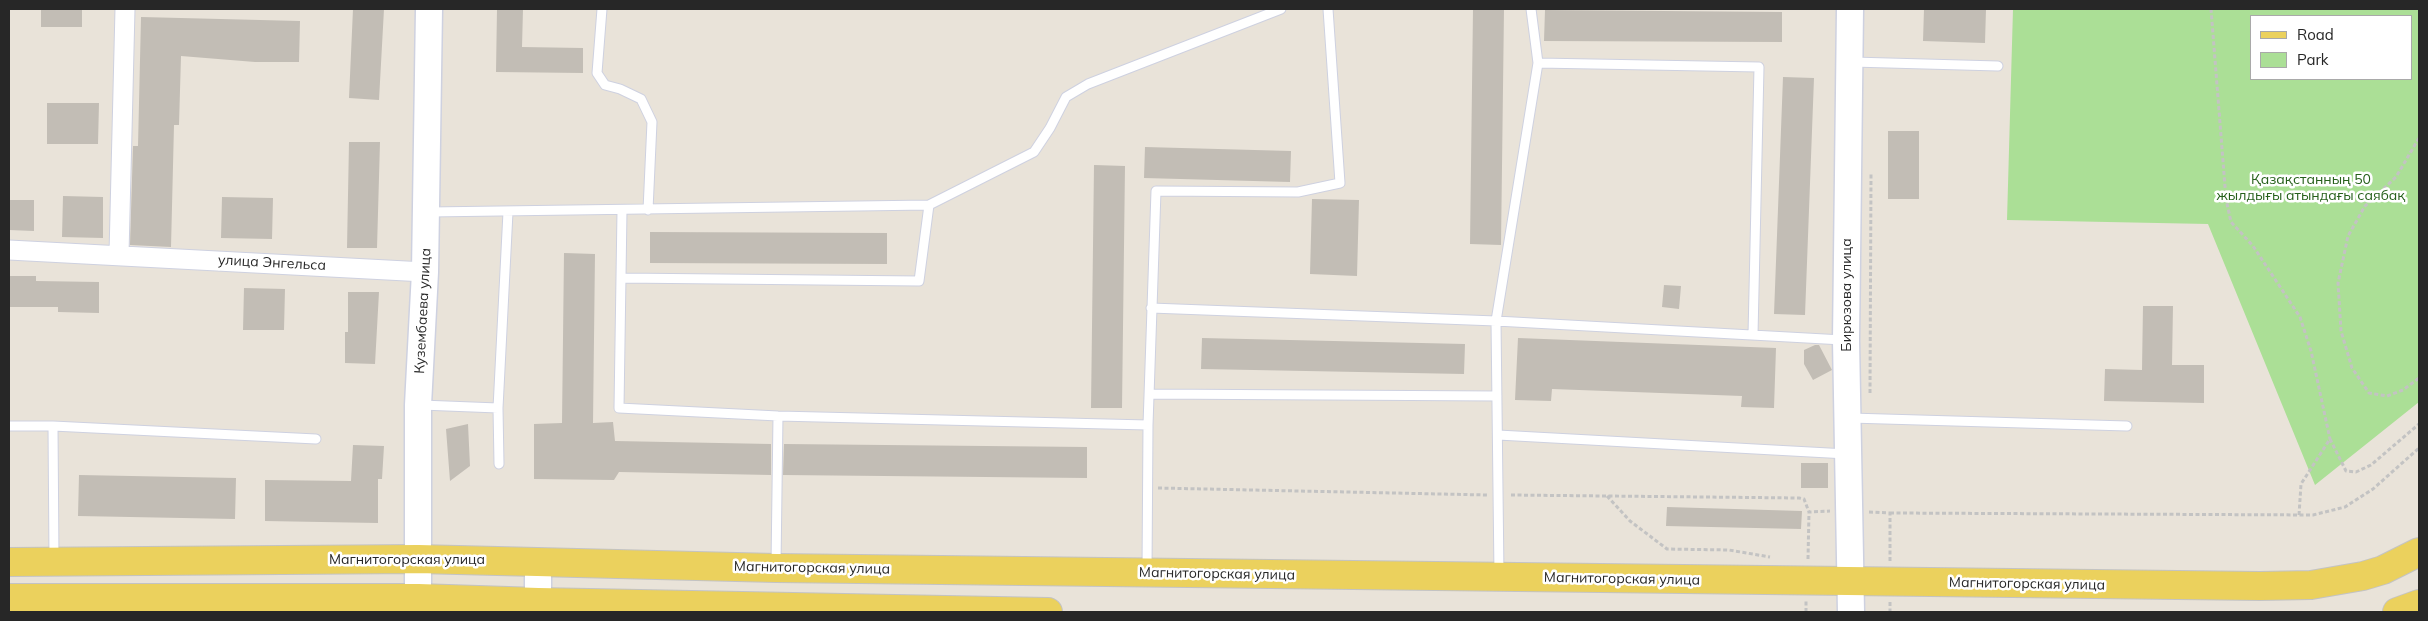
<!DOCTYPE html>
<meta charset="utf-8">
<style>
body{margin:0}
#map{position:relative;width:2428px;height:621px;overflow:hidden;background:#e9e3d9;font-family:Mulish,sans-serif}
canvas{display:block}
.frame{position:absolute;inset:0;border:10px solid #272727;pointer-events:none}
.legend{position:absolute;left:2250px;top:15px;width:162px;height:65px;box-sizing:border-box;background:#fff;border:1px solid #a9a9a9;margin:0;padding:6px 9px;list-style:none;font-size:15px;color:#272727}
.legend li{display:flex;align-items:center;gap:10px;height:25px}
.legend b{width:25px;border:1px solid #a9a9a9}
</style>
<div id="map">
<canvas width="2428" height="621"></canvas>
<div class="frame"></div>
<ul class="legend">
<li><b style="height:6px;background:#ebd15d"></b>Road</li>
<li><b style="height:14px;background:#abdf96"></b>Park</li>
</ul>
</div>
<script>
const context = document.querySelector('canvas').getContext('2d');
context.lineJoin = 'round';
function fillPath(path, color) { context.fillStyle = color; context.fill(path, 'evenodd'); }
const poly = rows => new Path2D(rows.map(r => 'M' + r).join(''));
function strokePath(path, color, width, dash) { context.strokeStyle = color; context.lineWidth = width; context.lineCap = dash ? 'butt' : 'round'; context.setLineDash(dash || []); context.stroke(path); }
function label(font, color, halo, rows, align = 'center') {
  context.font = font + ' Mulish,sans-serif'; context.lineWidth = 5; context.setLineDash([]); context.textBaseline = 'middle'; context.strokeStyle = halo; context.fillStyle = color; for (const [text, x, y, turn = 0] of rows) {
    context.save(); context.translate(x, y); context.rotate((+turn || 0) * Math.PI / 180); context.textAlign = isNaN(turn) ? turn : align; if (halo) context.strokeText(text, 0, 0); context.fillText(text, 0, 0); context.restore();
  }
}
fillPath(poly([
 [2013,9,2419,9,2419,402,2315,485,2208,224,2007,220],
 [2252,16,2412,16,2412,79,2252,79]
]), '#abdf96');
fillPath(poly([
 [41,9,82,9,82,27,41,27],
 [353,9,384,9,379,100,349,98],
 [497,9,523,9,522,47,583,48,583,73,496,72],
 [1473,9,1504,9,1501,245,1470,244],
 [1924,9,1986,9,1985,43,1923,41],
 [1545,10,1782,12,1782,42,1544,41],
 [141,17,300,21,299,62,255,62,181,56,179,125,174,125,171,247,130,245,133,146,138,146],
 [1783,77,1814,78,1805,315,1774,314],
 [47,103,99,103,98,144,47,144],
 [1888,131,1919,131,1919,199,1888,199],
 [349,142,380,142,377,248,347,248],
 [1145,147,1291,151,1290,182,1144,178],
 [1094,165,1125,166,1122,408,1091,408],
 [63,196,103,197,103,238,62,237],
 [222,197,273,198,272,239,221,238],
 [1312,199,1359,200,1357,276,1310,274],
 [9,200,34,200,34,231,9,230],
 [650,232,887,233,887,264,650,263],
 [564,253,595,254,593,423,613,422,615,441,771,444,771,475,619,472,614,480,534,479,534,424,562,423],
 [9,276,36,276,36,281,99,282,99,313,58,312,58,307,9,307],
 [1664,285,1681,286,1679,309,1662,307],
 [244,288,285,289,284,330,243,330],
 [348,292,379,292,375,364,345,363,345,332,348,332],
 [2143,306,2173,306,2172,365,2204,365,2204,403,2104,401,2105,369,2142,370],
 [1202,338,1465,344,1464,374,1201,369],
 [1518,338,1776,348,1774,408,1741,407,1742,396,1552,389,1551,401,1515,400],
 [1815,345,1819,345,1832,370,1813,380,1804,364,1804,350],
 [468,424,470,466,450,481,446,429],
 [784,444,1087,447,1087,478,783,475],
 [353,445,384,446,382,479,378,479,378,523,265,521,265,480,351,481],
 [1801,463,1828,463,1828,488,1801,488],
 [79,475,236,478,235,519,78,516],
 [1667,507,1802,511,1801,529,1666,526]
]), '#c2bdb5');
const lane = poly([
 [602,9,597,73,605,85,620,89,641,99,652,122,648,210],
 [1531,9,1538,63],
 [1852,62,1998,66],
 [929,205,1034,152,1050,128,1066,97,1088,84,1281,9],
 [622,211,619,408,778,416,1148,425,1156,191,1298,192,1340,183,1328,9],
 [429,212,929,205,919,281,621,278],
 [1151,308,1496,321,1843,340],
 [1149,394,1497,396],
 [421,405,498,408],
 [1850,418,2127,426],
 [9,426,53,426],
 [1498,435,1847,454],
 [499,464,498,408,508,212],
 [54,559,53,426,316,439],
 [776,565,778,416],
 [1147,570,1148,425],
 [1499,575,1496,321,1538,63,1759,67,1753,335]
]);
const street = poly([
 [9,250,425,272],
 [119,254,125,9]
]);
const secondary = poly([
 [1850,9,1846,340,1851,612],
 [418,612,418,405,425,272,429,9],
 [538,612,538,562]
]);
const primary = poly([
 [9,562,418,559,776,568,2260,586,2311,585,2363,576,2383,570,2419,552],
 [9,598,418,598,538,602,1048,612],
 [2397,612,2419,604]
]);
strokePath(lane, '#ced1e0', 11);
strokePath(street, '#ced1e0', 21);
strokePath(secondary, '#ced1e0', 29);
strokePath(primary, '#c3c3c3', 30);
strokePath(poly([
 [2211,9,2226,199,2231,222,2253,246,2300,317,2311,351,2330,439],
 [2419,138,2396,177,2365,206,2348,236,2338,283,2341,331,2352,368,2369,393,2387,396,2403,390,2419,378],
 [1870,393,1871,174],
 [1158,488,1487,495],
 [1511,495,1799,498,1804,499,1809,512],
 [1607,496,1630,521,1667,549,1729,550,1770,557],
 [1869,512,1890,513,1890,561],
 [1890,513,2313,515,2345,507,2373,489,2419,448],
 [2299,515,2301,484,2330,439,2346,471,2356,472,2371,465,2419,424],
 [1808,559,1809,512,1830,511],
 [1890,602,1890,612],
 [1806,612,1806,600]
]), '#c3c3c3', 3, [4, 2.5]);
strokePath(lane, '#fff', 9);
strokePath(street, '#fff', 19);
strokePath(secondary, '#fff', 26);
strokePath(primary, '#ebd15d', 28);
label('14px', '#26601b', '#fff', [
 ["Қазақстанның 50",2311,180],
 ["жылдығы атындағы саябақ",2311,196]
]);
label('14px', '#272727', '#fff', [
 ["улица Энгельса",272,263,3],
 ["Бирюзова улица",1847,295,-90],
 ["Кузембаева улица",423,311,-87],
 ["Магнитогорская улица",407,560],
 ["Магнитогорская улица",812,568,1],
 ["Магнитогорская улица",1217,574,1],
 ["Магнитогорская улица",1622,579,1],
 ["Магнитогорская улица",2027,584,1]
]);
</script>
